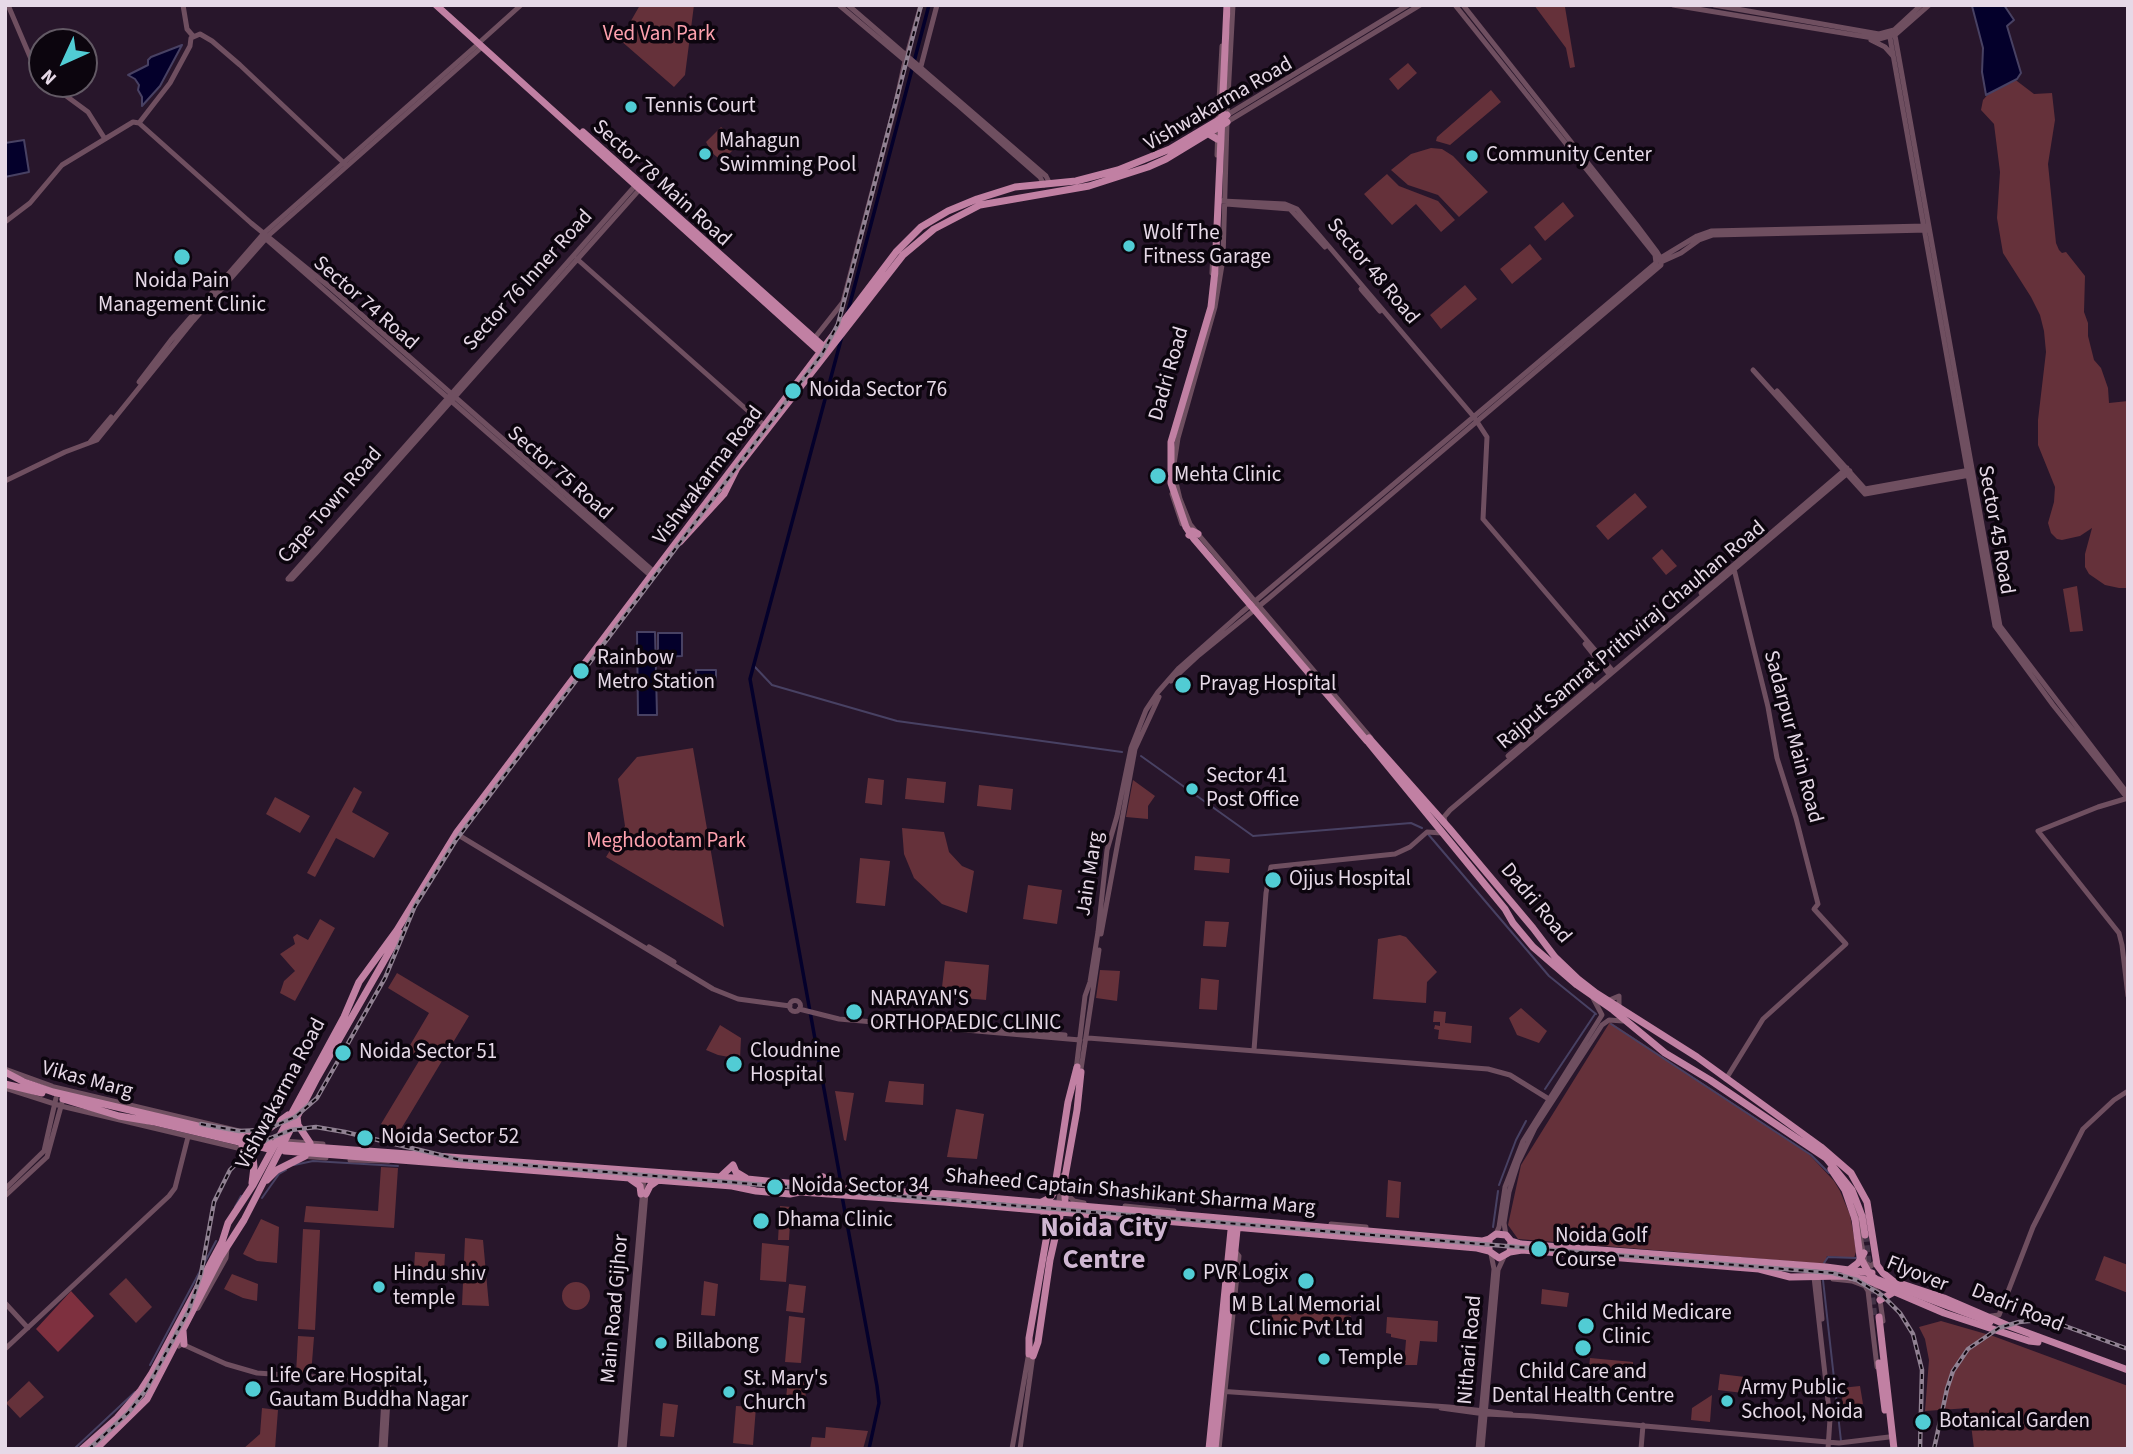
<!DOCTYPE html>
<style>
body{margin:0}
#map{position:relative;width:2133px;height:1454px;overflow:hidden;background:#28162b;font-family:"Source Sans 3",sans-serif}
canvas{display:block}
.frame{position:absolute;inset:0;border:7px solid #e6d9e7;pointer-events:none}
.north{position:absolute;left:28px;top:28px;width:70px;height:70px;box-sizing:border-box;background:#0c050e;border:2px solid #635a65;border-radius:50%;rotate:225deg;font-size:19px;font-weight:700;line-height:28px;text-align:center;color:#e6d9e7}
.north::after{content:'';display:block;margin:auto;width:24px;height:32px;background:#51ccd4;clip-path:polygon(50% 0,100% 100%,50% 72%,0 100%)}
</style>
<div id="map">
<canvas width="2133" height="1454"></canvas>
<div class="frame"></div>
<div class="north">N</div>
</div>
<script>
const context = document.querySelector('canvas').getContext('2d');
context.lineJoin = 'round';
function fillPath(path, color) { context.fillStyle = color; context.fill(path, 'evenodd'); }
const poly = rows => new Path2D(rows.map(r => 'M' + r).join(''));
function strokePath(path, color, width, dash) { context.strokeStyle = color; context.lineWidth = width; context.lineCap = dash ? 'butt' : 'round'; context.setLineDash(dash || []); context.stroke(path); }
function label(font, color, halo, rows, align = 'center') {
  context.font = font + ' "Source Sans 3",sans-serif'; context.lineWidth = 7; context.setLineDash([]); context.textBaseline = 'middle'; context.strokeStyle = halo; context.fillStyle = color; for (const [text, x, y, turn = 0] of rows) {
    context.save(); context.translate(x, y); context.rotate((+turn || 0) * Math.PI / 180); context.textAlign = isNaN(turn) ? turn : align; if (halo) context.strokeText(text, 0, 0); context.fillText(text, 0, 0); context.restore();
  }
}
fillPath(poly([
 [640,5,694,5,685,75,674,87,620,40],
 [1534,5,1565,7,1575,67,1570,68,1566,48],
 [1408,63,1417,73,1398,90,1389,79],
 [2013,78,2034,94,2052,93,2055,120,2048,164,2056,243,2059,250,2062,253,2066,252,2085,276,2084,312,2088,323,2088,336,2094,360,2101,368,2108,388,2109,403,2128,401,2128,588,2119,588,2105,585,2089,574,2085,567,2085,554,2092,528,2080,536,2062,540,2057,539,2051,533,2048,523,2054,502,2055,487,2038,445,2038,420,2046,352,2044,331,2040,315,2031,297,2003,253,1997,218,2000,172,1994,124,1981,110,1983,100,1990,92],
 [1491,90,1501,102,1450,145,1436,141,1437,137],
 [721,127,725,130,727,137,735,139,738,145,722,161,712,153,706,142],
 [1431,148,1442,149,1453,156,1488,192,1459,217,1438,195,1408,185,1391,170,1411,154],
 [1387,174,1399,186,1438,201,1455,220,1441,232,1416,204,1392,225,1364,194],
 [1563,202,1574,216,1545,241,1534,227],
 [1530,244,1542,259,1512,284,1500,269],
 [1465,285,1477,299,1441,329,1430,315],
 [1635,493,1647,507,1608,540,1596,526],
 [1662,549,1677,566,1666,575,1652,558],
 [2077,586,2083,631,2070,632,2063,589],
 [693,748,724,927,606,857,625,826,618,779,637,757],
 [868,778,884,780,882,805,865,803],
 [907,778,946,782,944,803,905,799],
 [1133,780,1155,796,1148,806,1148,819,1126,817],
 [979,785,1013,789,1011,810,977,806],
 [354,787,362,792,352,812,389,833,374,858,336,838,315,877,307,873],
 [275,797,310,816,300,833,266,814],
 [902,828,944,832,949,852,962,866,974,871,967,913,942,904,914,878,904,854],
 [1195,856,1230,859,1229,873,1194,870],
 [860,858,890,861,885,906,856,903],
 [1028,885,1062,890,1057,924,1023,919],
 [320,919,335,928,295,1001,280,993,284,981,295,971,280,954,295,944,293,937,297,934,308,940],
 [1205,921,1229,922,1226,947,1203,946],
 [1400,935,1406,937,1437,972,1427,982,1426,1003,1373,999,1378,939],
 [945,961,989,965,986,1000,941,996],
 [1100,970,1120,971,1117,1001,1096,998],
 [397,973,469,1016,398,1134,381,1124,419,1061,406,1052,429,1013,388,988],
 [1201,978,1219,980,1217,1010,1199,1009],
 [1521,1008,1547,1031,1539,1043,1517,1035,1509,1018],
 [1434,1011,1446,1012,1445,1023,1472,1026,1471,1043,1438,1039,1439,1030,1434,1029,1435,1025,1440,1026,1440,1022,1433,1022],
 [1610,1022,1806,1151,1834,1181,1840,1191,1850,1215,1854,1237,1856,1252,1854,1258,1827,1256,1825,1264,1518,1239,1508,1225,1521,1165],
 [720,1025,741,1038,740,1059,718,1055,706,1050],
 [889,1081,924,1084,923,1105,885,1102],
 [835,1091,854,1093,846,1141,844,1140],
 [956,1109,984,1114,977,1159,947,1157],
 [381,1167,398,1168,394,1228,304,1222,306,1206,378,1211],
 [1388,1180,1401,1182,1399,1218,1386,1217],
 [780,1206,791,1207,789,1240,778,1240],
 [261,1219,279,1227,277,1263,257,1261,243,1254],
 [303,1229,320,1230,315,1330,298,1329],
 [465,1238,483,1240,489,1306,462,1305],
 [762,1243,789,1246,786,1282,760,1280],
 [415,1252,445,1254,444,1272,414,1270],
 [2104,1256,2128,1265,2128,1293,2095,1280],
 [232,1274,258,1284,257,1301,243,1298,224,1289],
 [126,1278,152,1307,136,1323,109,1294],
 [704,1281,718,1284,715,1316,701,1315],
 '562 1296a14 14 0 1 1 28 0a14 14 0 1 1-28 0Z',
 [789,1284,806,1286,803,1313,786,1311],
 [1542,1289,1569,1293,1567,1307,1541,1304],
 [1273,1306,1335,1311,1335,1314,1351,1316,1350,1328,1271,1323],
 [789,1316,805,1318,801,1363,785,1362],
 [1387,1317,1438,1321,1437,1342,1420,1341,1417,1365,1404,1365,1406,1340,1391,1337,1391,1334,1386,1333],
 [1941,1321,1993,1336,2128,1386,2128,1449,1974,1449,1969,1408,1925,1411,1929,1360,1925,1339,1919,1327],
 [298,1336,314,1337,311,1375,296,1374],
 [1590,1358,1633,1362,1633,1372,1589,1368],
 [789,1371,808,1373,804,1409,785,1407],
 [1720,1374,1745,1377,1743,1393,1718,1390],
 [29,1381,44,1397,20,1418,6,1403],
 [1860,1386,1863,1404,1843,1406,1841,1388],
 [1712,1395,1710,1422,1691,1420,1692,1408],
 [663,1403,678,1405,674,1437,660,1436],
 [736,1406,756,1407,753,1445,733,1443],
 [262,1408,278,1410,275,1449,243,1449,260,1434],
 [826,1427,868,1431,863,1449,810,1449,812,1437,825,1438]
]), '#65313a');
fillPath(poly([
 [71,1291,94,1316,58,1352,36,1329]
]), '#7e303f');
const water = poly([
 [2004,5,2014,20,2007,26,2021,73,2017,79,1986,95,1982,72,1983,48,1972,6,2004,5],
 [182,45,160,86,142,106,142,97,138,90,139,85,135,79,128,75,148,65,148,60,151,57,182,45],
 [24,140,29,172,5,177,5,143,24,140],
 [637,632,655,632,657,715,638,715,637,632],
 [658,633,682,633,682,656,658,657,658,633],
 [696,670,716,670,716,689,697,689,696,670]
]);
fillPath(water, '#04002b');
strokePath(water, '#484163', 2);
strokePath(poly([
 [754,666,772,685,897,721,1122,752],
 [1141,756,1253,836,1411,823,1422,828],
 [1428,834,1549,976,1596,1014],
 [1611,1024,1811,1155,1829,1173],
 [1545,1089,1595,1014],
 [294,1165,313,1161,398,1166],
 [1499,1185,1516,1140,1526,1121],
 [262,1198,279,1174,286,1170],
 [235,1207,241,1196],
 [1493,1227,1498,1191],
 [1824,1263,1828,1257,1856,1258],
 [1823,1280,1841,1441],
 [150,1365,216,1241],
 [74,1449,135,1392]
]), '#484163', 2);
strokePath(poly([
 [848,311,929,5],
 [841,1183,750,679,842,336],
 [842,1196,877,1386,879,1403,869,1449]
]), '#04002b', 3.5);
strokePath(poly([
 [1052,1216,1055,1199]
]), '#443347', 5, [5, 2.5]);
strokePath(poly([
 [1865,1235,1874,1318]
]), '#443347', 7, [7, 3.5]);
strokePath(poly([
 [8,5,34,66,42,77],
 [183,5,187,29,193,36],
 [839,5,959,106,1040,177,1044,185],
 [848,5,1046,176,1050,184],
 [1673,5,1879,39,1896,34,1929,5],
 [1714,5,1879,34,1894,30,1921,5],
 [1894,30,2000,626,2128,794],
 [1889,32,1995,626,2053,705,2128,799],
 [1871,40,1885,47,1893,56],
 [481,41,521,5],
 [907,55,921,5],
 [921,66,937,5],
 [50,84,88,112,105,139],
 [1227,115,1408,5],
 [1227,115,1233,5],
 [1218,119,1222,46],
 [139,123,170,83,190,46,191,38,200,34,212,41,240,65,345,164],
 [1217,155,1218,126],
 [1222,201,1285,204,1297,209,1474,417,1487,437,1483,519,1613,671],
 [1226,204,1290,209,1325,247],
 [5,222,30,203,62,165,133,122,139,123,251,223,331,288,653,571],
 [265,238,650,575],
 [577,259,764,425],
 [1659,259,1697,236,1711,231,1925,226],
 [1661,262,1681,253,1699,240,1713,235,1928,230],
 [1212,273,1213,248],
 [1361,289,1380,311],
 [813,340,843,302,896,102,905,61],
 [1753,370,1865,494,1970,475],
 [139,382,171,340,265,232,478,44],
 [1777,391,1865,489,1970,470],
 [90,442,111,417],
 [1174,464,1178,438,1215,307,1223,259,1227,122,1420,5],
 [1174,474,1180,499,1190,524,1198,534,1371,738],
 [5,481,65,452,97,440,193,321,269,235,482,47],
 [1172,494,1182,524],
 [288,579,292,579,317,552,639,190],
 [288,579,635,186],
 [1701,593,1847,468],
 [1585,644,1609,674],
 [1171,681,1199,655,1269,598,1661,265,1661,259,1657,252,1636,224,1463,5],
 [1508,756,1592,685],
 [2128,798,2098,807,2038,831,2119,933,2122,945,2128,996],
 [1445,822,1444,817,1450,810,1850,471],
 [460,836,713,989,738,999,790,1006],
 [1101,934,1135,749,1159,697],
 [649,947,674,962],
 '789.5 1006a5.5 5.5 0 1 1 11 0a5.5 5.5 0 1 1-11 0Z',
 [1607,1001,1619,996,1619,1008],
 [799,1009,839,1019,1080,1040],
 [932,1024,1065,1035],
 [1088,1038,1488,1069,1510,1075,1552,1101],
 [1254,1050,1266,893,1271,867,1395,854,1410,847,1427,832,1442,833],
 [5,1069,52,1086,54,1089],
 [1076,1070,1085,996,1090,982,1098,932,1107,850,1117,816,1131,748,1146,710,1158,692,1179,668,1241,613,1656,263,1655,255,1455,5],
 [1080,1076,1099,950],
 [1726,1079,1763,1019,1846,944,1814,909,1818,904,1796,818,1777,758,1768,707,1734,569],
 [54,1087,277,1140],
 [5,1088,61,1106,246,1150],
 [284,1141,323,1144],
 [301,1156,326,1158],
 [350,1160,389,1161],
 [5,1189,44,1151,56,1098],
 [1066,1193,1074,1201,1084,1203],
 [5,1196,47,1157,63,1099],
 [1059,1200,1063,1175],
 [1125,1206,1174,1211],
 [1855,1207,1865,1263,1871,1266,1877,1261],
 [1331,1224,1366,1227],
 [1496,1234,1499,1227,1505,1187,1523,1141,1602,1015,1593,998],
 [1506,1235,1504,1223,1509,1192,1518,1163,1535,1128,1602,1025,1609,1020,1623,1021],
 [1814,1277,1830,1419,1828,1449],
 [1818,1277,1822,1319],
 [1833,1279,1852,1281,1865,1286,1868,1291,1877,1367],
 [1868,1291,1874,1289,1879,1293,1883,1321],
 [5,1303,28,1328],
 [194,1309,198,1308,226,1258,227,1249],
 [1991,1316,1999,1315,2033,1227,2083,1129,2114,1100,2128,1091],
 [179,1346,182,1344,226,1364,257,1373,389,1382,385,1449],
 [5,1349,169,1196,175,1188,188,1137],
 [1218,1391,1449,1407,1511,1414],
 [1441,1408,1485,1414,1531,1416,1839,1443,1889,1437],
 [381,1449,385,1381],
 [620,1449,644,1177],
 [624,1449,646,1193],
 [1012,1449,1029,1352],
 [1020,1449,1033,1355],
 [1219,1449,1239,1256,1235,1251],
 [1478,1449,1494,1269,1491,1254],
 [1482,1449,1498,1270,1504,1257],
 [1641,1449,1643,1425]
]), '#6f4f60', 5);
strokePath(poly([
 [436,5,819,351],
 [583,132,823,346],
 [1207,133,1217,139],
 [737,468,903,255,934,229,980,205,1089,186,1148,167,1166,159,1227,122],
 [1189,535,1192,531,1198,534],
 [680,542,724,494,738,466],
 [1369,738,1449,828,1533,928,1555,957,1578,979,1596,993,1697,1057,1821,1147,1851,1173,1867,1202,1877,1265,1883,1273,1893,1281],
 [1369,743,1505,909,1513,923,1533,947,1577,985,1613,1010,1665,1053,1710,1080,1826,1158,1852,1190,1862,1216,1865,1235],
 [5,1072,24,1082,53,1092,270,1143],
 [5,1084,42,1093],
 [63,1099,119,1116,155,1122,269,1149],
 [297,1117,298,1125,310,1143],
 [249,1133,270,1128,288,1115],
 [242,1145,253,1157,254,1167,252,1183],
 [286,1145,747,1179,847,1189,944,1194,1482,1241,1489,1239],
 [285,1151,732,1186,756,1191,790,1194,800,1192,944,1202,1477,1248,1489,1251,1499,1258,1510,1252,1511,1241,1506,1235,1496,1234,1489,1239,1489,1251],
 [1831,1169,1845,1190,1855,1219],
 [719,1178,733,1165,736,1172,746,1178],
 [630,1179,640,1186,641,1194],
 [267,1180,277,1170,305,1156],
 [814,1186,823,1177,836,1188],
 [646,1194,650,1186,657,1181],
 [1065,1200,1065,1177,1077,1110,1081,1072],
 [1038,1204,1050,1198,1054,1192,1068,1102,1077,1067],
 [1511,1241,1521,1244,1826,1267,1872,1273],
 [1510,1252,1522,1250,1759,1269,1790,1277,1845,1276,1867,1280,1944,1313,2029,1341,2038,1342],
 [1850,1269,1858,1263,1864,1253],
 [1890,1280,1944,1298,2009,1326,2128,1370],
 [1880,1300,1894,1292],
 [1879,1317,1894,1449],
 [183,1331,184,1344],
 [1029,1354,1029,1338,1049,1223,1048,1216,1043,1212],
 [1033,1356,1038,1342,1050,1260,1060,1216],
 [1879,1363,1885,1410],
 [82,1449,117,1418,141,1390,152,1373,222,1242,228,1223,253,1185,344,1017,359,982,397,930,457,832,896,252,921,227,948,211,977,199,1015,187,1076,181,1118,170,1170,149,1227,115],
 [96,1449,147,1399,221,1256,244,1220,317,1078,400,933],
 [1209,1449,1231,1230,1237,1230],
 [1215,1449,1237,1230]
]), '#c180a3', 7);
const rail = poly([
 [201,1124,239,1131,265,1130,295,1117,317,1098,385,978,415,906,456,840,822,354,838,324,921,5],
 [89,1449,128,1413,146,1390,189,1310,201,1274,214,1202,230,1170,247,1153,268,1139,291,1130,316,1127,345,1132,461,1160,1833,1273,1857,1280,1883,1296,1900,1313,1913,1334,1922,1370,1920,1449],
 [1934,1449,1947,1389,1953,1371,1968,1349,1999,1328,2019,1322,2039,1320,2065,1326,2128,1349]
]);
strokePath(rail, '#908192', 4.5);
strokePath(rail, '#0c050e', 2, [5]);
strokePath(poly([
 [1227,5,1215,271,1211,307,1171,442,1171,483,1186,527,1194,539,1367,741],
 [1855,1219,1860,1257,1870,1275,1876,1279,1990,1322]
]), '#c180a3', 7);
for (const [x, y, r, color] of [
 [631,107,7,"#51ccd4"],
 [705,154,7,"#51ccd4"],
 [1472,156,7,"#51ccd4"],
 [1129,246,7,"#51ccd4"],
 [182,257,9,"#51ccd4"],
 [793,391,9,"#51ccd4"],
 [1158,476,9,"#51ccd4"],
 [581,671,9,"#51ccd4"],
 [1183,685,9,"#51ccd4"],
 [1192,789,7,"#51ccd4"],
 [1273,880,9,"#51ccd4"],
 [854,1012,9,"#51ccd4"],
 [343,1053,9,"#51ccd4"],
 [734,1064,9,"#51ccd4"],
 [365,1138,9,"#51ccd4"],
 [775,1187,9,"#51ccd4"],
 [761,1221,9,"#51ccd4"],
 [1539,1249,9,"#51ccd4"],
 [1189,1274,7,"#51ccd4"],
 [1306,1281,9,"#51ccd4"],
 [379,1287,7,"#51ccd4"],
 [1586,1326,9,"#51ccd4"],
 [661,1343,7,"#51ccd4"],
 [1583,1348,9,"#51ccd4"],
 [1324,1359,7,"#51ccd4"],
 [253,1389,9,"#51ccd4"],
 [729,1392,7,"#51ccd4"],
 [1727,1401,7,"#51ccd4"],
 [1923,1422,9,"#51ccd4"]
]) { const dot = new Path2D(); dot.arc(x, y, r, 0, 2 * Math.PI); context.fillStyle = color; context.fill(dot); strokePath(dot, '#0c050e', 2.5); }
label('21px', '#fea1ae', '#0c050e', [
 ["Ved Van Park",659,35],
 ["Meghdootam Park",666,842]
]);
label('21px', '#e6d9e7', '#0c050e', [
 ["Vishwakarma Road",1219,105,-30],
 ["Sector 78 Main Road",661,184,42],
 ["Sector 48 Road",1372,272,50],
 ["Sector 76 Inner Road",529,281,-48],
 ["Sector 74 Road",365,304,41],
 ["Dadri Road",1170,374,-74],
 ["Sector 75 Road",559,474,41],
 ["Vishwakarma Road",709,476,-53],
 ["Cape Town Road",331,506,-49],
 ["Sector 45 Road",1995,530,80],
 ["Rajput Samrat Prithviraj Chauhan Road",1632,636,-40],
 ["Sadarpur Main Road",1792,737,75],
 ["Jain Marg",1091,874,-81],
 ["Dadri Road",1535,904,50],
 ["Vikas Marg",87,1081,15],
 ["Vishwakarma Road",282,1094,-62],
 ["Shaheed Captain Shashikant Sharma Marg",1130,1193,5],
 ["Flyover",1917,1275,22],
 ["Main Road Gijhor",616,1309,-85],
 ["Dadri Road",2017,1309,22],
 ["Nithari Road",1471,1350,-85]
]);
label('21px', '#e6d9e7', '#0c050e', [
 ["Tennis Court",645,107],
 ["Mahagun",719,142],
 ["Swimming Pool",719,166],
 ["Community Center",1486,156],
 ["Wolf The",1143,234],
 ["Fitness Garage",1143,258],
 ["Noida Pain",182,282,"center"],
 ["Management Clinic",182,306,"center"],
 ["Noida Sector 76",809,391],
 ["Mehta Clinic",1174,476],
 ["Rainbow",597,659],
 ["Metro Station",597,683],
 ["Prayag Hospital",1199,685],
 ["Sector 41",1206,777],
 ["Post Office",1206,801],
 ["Ojjus Hospital",1289,880],
 ["NARAYAN'S",870,1000],
 ["ORTHOPAEDIC CLINIC",870,1024],
 ["Cloudnine",750,1052],
 ["Hospital",750,1076],
 ["Noida Sector 51",359,1053],
 ["Noida Sector 52",381,1138],
 ["Noida Sector 34",791,1187],
 ["Dhama Clinic",777,1221],
 ["Noida Golf",1555,1237],
 ["Course",1555,1261],
 ["PVR Logix",1203,1274],
 ["Hindu shiv",393,1275],
 ["temple",393,1299],
 ["M B Lal Memorial",1306,1306,"center"],
 ["Clinic Pvt Ltd",1306,1330,"center"],
 ["Child Medicare",1602,1314],
 ["Clinic",1602,1338],
 ["Billabong",675,1343],
 ["Temple",1338,1359],
 ["Child Care and",1583,1373,"center"],
 ["Dental Health Centre",1583,1397,"center"],
 ["Life Care Hospital,",269,1377],
 ["Gautam Buddha Nagar",269,1401],
 ["St. Mary's",743,1380],
 ["Church",743,1404],
 ["Army Public",1741,1389],
 ["School, Noida",1741,1413],
 ["Botanical Garden",1939,1422]
], 'left');
label('bold 28px', '#cfb7d2', '#0c050e', [
 ["Noida City",1104,1230],
 ["Centre",1104,1262]
]);
</script>
